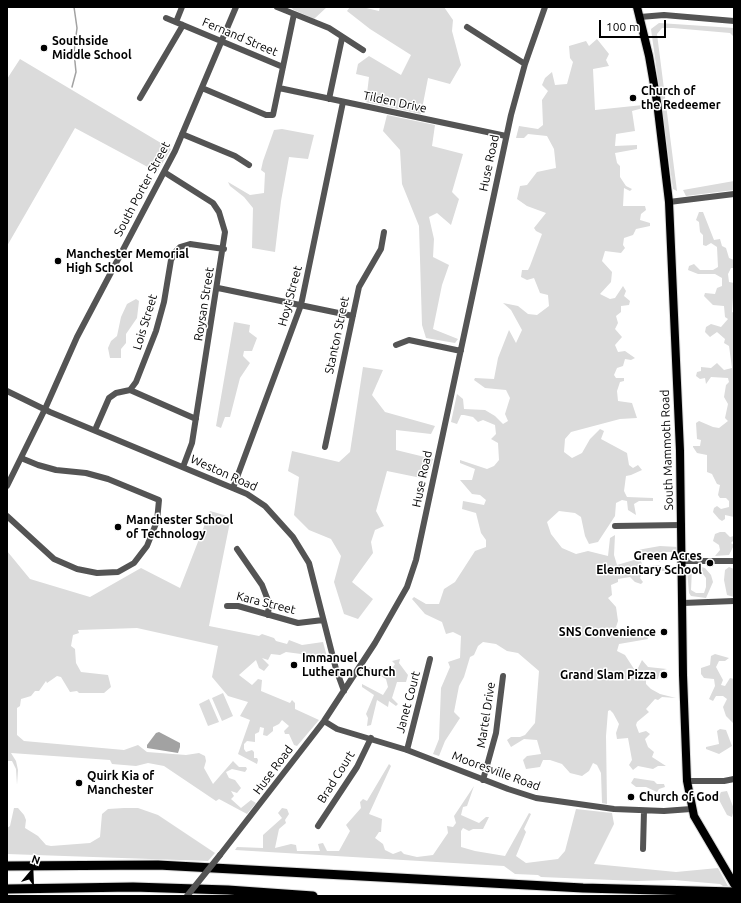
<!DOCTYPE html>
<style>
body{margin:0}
#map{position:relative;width:741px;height:903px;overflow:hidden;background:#fff;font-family:Ubuntu,sans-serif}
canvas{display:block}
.frame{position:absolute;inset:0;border:8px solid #000;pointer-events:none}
.north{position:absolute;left:12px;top:851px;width:40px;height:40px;-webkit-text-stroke:3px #fff;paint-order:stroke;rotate:19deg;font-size:11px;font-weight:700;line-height:16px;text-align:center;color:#000}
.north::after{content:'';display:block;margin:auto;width:14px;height:18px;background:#000;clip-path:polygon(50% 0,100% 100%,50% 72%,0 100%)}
.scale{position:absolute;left:599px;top:20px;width:67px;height:18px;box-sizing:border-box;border:2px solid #000;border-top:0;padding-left:5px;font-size:12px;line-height:14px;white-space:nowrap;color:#000;-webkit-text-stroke:3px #fff;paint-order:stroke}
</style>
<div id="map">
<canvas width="741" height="903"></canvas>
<div class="frame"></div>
<div class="north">N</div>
<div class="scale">100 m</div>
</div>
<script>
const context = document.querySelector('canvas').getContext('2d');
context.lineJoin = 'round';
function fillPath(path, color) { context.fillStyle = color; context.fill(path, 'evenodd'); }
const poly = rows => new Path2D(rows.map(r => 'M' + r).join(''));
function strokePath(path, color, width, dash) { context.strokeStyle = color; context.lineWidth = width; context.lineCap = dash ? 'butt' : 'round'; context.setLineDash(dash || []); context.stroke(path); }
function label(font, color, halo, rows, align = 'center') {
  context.font = font + ' Ubuntu,sans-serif'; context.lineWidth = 3; context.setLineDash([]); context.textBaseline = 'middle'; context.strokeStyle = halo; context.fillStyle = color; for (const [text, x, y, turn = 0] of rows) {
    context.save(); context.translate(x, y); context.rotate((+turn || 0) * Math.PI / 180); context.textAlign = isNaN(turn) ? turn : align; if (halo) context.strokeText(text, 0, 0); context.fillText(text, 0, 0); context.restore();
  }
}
fillPath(poly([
 [293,7,327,7,314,19,292,9],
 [350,7,362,7,379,11,380,7,444,7,453,20,452,31,461,65,450,84,428,78,421,114,366,102,369,77,356,74,358,64,369,56,401,75,411,55,370,29,347,11],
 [659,23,734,28,734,37,730,33,673,28,662,28,657,34,677,191,673,189,651,29],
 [597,39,609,54,606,60,609,66,593,69,595,110,643,105,643,108,632,111,635,131,616,134,615,146,637,145,637,149,615,153,617,163,620,166,620,177,626,186,632,189,630,191,624,188,623,206,645,206,646,210,641,214,640,220,650,223,650,226,636,229,633,235,624,238,623,245,625,248,621,253,605,251,602,261,612,272,611,282,600,294,610,299,615,298,623,286,626,291,624,296,630,301,629,305,621,306,621,312,616,316,618,323,615,329,622,337,615,345,618,352,625,351,635,358,631,360,625,359,623,366,617,368,614,375,616,378,624,378,624,381,620,382,617,391,618,401,632,403,637,418,620,419,571,432,565,439,564,452,572,458,582,453,590,439,600,429,604,431,601,439,627,453,629,465,633,468,638,465,642,470,631,475,626,476,624,491,627,497,653,498,653,501,639,501,634,504,636,515,628,510,627,501,622,500,616,503,615,516,598,542,589,544,585,536,581,517,575,513,559,511,547,522,551,534,562,548,576,554,588,551,608,556,610,538,615,535,614,555,617,565,634,560,635,551,643,549,660,546,678,547,678,552,663,552,660,562,651,557,640,558,643,567,659,565,667,571,648,571,642,573,640,578,643,582,641,584,635,582,630,577,618,579,618,582,611,585,612,595,608,598,616,607,618,621,616,627,622,633,624,638,647,636,648,639,619,644,617,651,625,655,636,672,642,660,648,667,667,669,660,671,658,679,654,679,654,671,646,670,646,684,651,689,660,694,676,698,662,697,658,700,655,699,646,709,649,712,637,722,636,725,639,733,646,731,650,734,645,739,648,747,654,752,652,757,666,766,658,766,653,769,638,766,633,770,629,765,632,760,628,738,617,739,616,733,619,724,613,713,610,710,608,711,606,736,607,804,602,803,601,773,597,765,593,763,589,771,582,776,570,773,562,764,550,760,543,760,540,767,526,769,523,760,527,756,541,754,537,740,524,739,511,747,507,740,511,737,520,737,525,735,535,723,539,671,518,653,507,651,496,644,483,642,478,646,474,655,470,657,464,677,459,686,454,712,460,718,445,741,439,756,433,754,439,739,441,688,450,667,448,662,460,658,461,636,453,632,446,634,442,622,425,614,412,599,414,597,426,604,439,604,444,589,455,582,475,551,486,547,486,540,481,533,476,513,462,509,463,501,484,505,486,500,480,495,472,494,460,480,472,480,475,469,460,463,460,460,487,469,494,466,499,460,498,443,491,439,496,434,495,425,483,420,478,422,473,417,464,415,461,415,457,424,451,422,457,394,463,399,464,409,485,410,495,416,503,424,508,421,505,414,510,398,506,390,485,388,474,380,475,378,494,379,498,358,509,330,516,343,522,330,511,310,503,303,518,306,528,314,537,315,549,306,548,295,540,293,534,278,527,280,521,277,522,270,528,270,530,266,542,234,536,231,534,228,546,213,527,206,517,199,520,186,527,185,537,172,556,168,554,149,547,136,528,134,524,138,516,138,519,126,538,129,543,125,542,100,548,91,542,85,545,78,552,72,555,85,567,84,573,62,570,58,569,46,586,41,589,46],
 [20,59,171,149,157,172,75,128,7,246,7,79],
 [387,115,435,125,432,146,463,154,452,192,459,199,451,225,437,213,429,217,434,239,433,257,449,265,442,285,433,329,458,339,455,343,426,338,422,325,419,226,402,184,400,150,383,131],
 [282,129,314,135,308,159,289,157,281,201,275,252,252,248,253,208,244,197,230,186,228,182,250,195,264,193,265,173,261,170,263,161,274,130],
 [734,181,734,190,686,196,683,190],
 [699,212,703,212,714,240,720,239,722,246,726,248,729,258,734,260,734,268,731,268,728,274,729,282,734,283,732,312,734,313,734,517,725,515,725,519,722,521,719,519,713,512,714,508,717,506,721,509,729,507,729,501,726,498,720,498,718,495,720,485,717,484,712,474,707,472,707,455,697,453,693,447,693,446,700,446,701,440,697,439,696,423,699,421,713,427,719,428,728,421,725,418,728,404,724,397,726,385,729,382,728,378,711,377,706,384,705,378,700,379,696,376,697,372,701,371,701,367,711,368,717,363,724,370,732,368,729,346,724,343,725,339,717,332,710,337,705,332,706,327,711,324,721,327,728,319,725,317,724,306,713,305,704,296,705,293,715,294,717,288,722,286,722,278,715,274,698,274,688,270,689,266,694,264,700,270,713,270,718,267,717,247,711,243,706,246,703,245,703,235,700,232,699,222,696,220],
 [136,299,139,301,137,318,126,334,126,343,121,349,121,358,110,358,108,348,111,341,117,336,121,317,127,304],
 [234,322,250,325,249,332,257,338,252,351,244,351,243,356,250,363,240,378,230,417,225,417,221,428,216,426],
 [363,367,383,370,372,395,385,412,435,426,431,434,396,430,396,450,433,459,426,479,387,471,376,511,384,526,375,530,371,542,373,553,352,582,373,599,358,619,344,614,334,582,341,556,331,539,309,530,294,515,299,477,288,471,292,451,339,462,350,452],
 [210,511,231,517,209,626,259,636,262,634,274,638,276,641,287,644,289,640,302,645,323,642,327,657,321,659,315,656,303,656,301,654,286,652,280,655,271,654,268,660,262,658,269,665,264,671,259,668,256,660,239,675,252,685,258,679,262,680,261,691,290,703,292,700,295,703,295,709,319,720,297,746,294,745,289,734,285,734,284,731,289,726,282,720,279,724,273,727,273,731,267,736,263,735,264,728,260,727,259,732,255,734,255,742,247,741,244,744,244,749,246,752,252,750,254,752,254,758,257,758,258,760,257,764,238,754,250,720,240,716,248,702,228,696,212,677,218,646,137,628,78,630,79,633,73,635,71,646,75,649,76,663,81,672,108,675,111,687,104,693,79,693,77,691,70,692,61,677,57,676,47,683,46,681,39,691,35,691,31,696,21,699,20,706,17,708,17,735,24,741,124,750,138,745,147,752,186,755,199,753,205,756,206,761,204,768,213,784,233,761,239,767,246,767,247,769,245,772,232,769,226,772,229,778,235,780,241,788,237,793,231,791,234,796,231,799,241,808,251,800,256,803,247,814,219,799,216,801,164,766,148,763,136,766,112,764,110,760,11,753,16,761,18,770,17,785,16,769,12,761,7,761,7,551,30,579,90,597,141,568,180,588],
 [720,532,725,532,730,537,734,536,734,540,731,543,734,545,729,555,715,556,720,550,719,545,713,541,715,534],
 [701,567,705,568,711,575,713,582,706,598,691,596,689,593,687,570,689,568,692,569,691,590,696,593,704,593,706,587,706,578,700,570],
 [729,567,734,569,734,597,727,595,724,580,725,570],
 [715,654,729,658,725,661,719,661,716,667,723,680,721,685,725,686,730,678,734,679,734,724,726,716,723,707,727,699,723,696,716,696,713,701,709,699,715,686,714,679,704,678,701,674,701,668,710,665,711,656],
 [400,659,399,663,408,675,406,682,397,682,392,698,398,704,396,706,389,701,388,707,377,700,371,725,367,726,368,718,366,714,374,695,362,687,362,684,383,695,388,687,386,679,368,669,369,667,387,677,395,664,392,661],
 [223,693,233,716,222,721,212,698],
 [209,699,219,722,208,726,199,704],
 [720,729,726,730,732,746,719,754,706,749,706,747,719,744,717,731],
 [389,764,391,766,369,814,382,819,381,832,379,832,375,838,383,844,385,850,393,854,401,851,404,854,417,857,433,855,448,833,447,826,453,827,456,823,454,816,474,786,467,806,463,807,461,815,479,823,486,817,489,817,483,829,473,829,469,831,463,828,461,831,461,847,475,851,505,856,529,813,531,814,524,829,526,832,516,856,526,863,558,859,565,851,576,809,612,813,614,824,594,864,676,872,718,868,728,886,723,886,720,884,674,880,637,881,541,877,538,875,515,874,504,866,235,850,237,847,263,848,263,835,282,818,278,813,282,808,287,809,289,814,285,820,286,823,279,829,275,848,291,844,296,845,297,851,320,851,318,844,323,843,327,851,339,851,350,831,346,825,361,808,360,802,363,799,367,801],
 [634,778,654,781,657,784,664,784,665,787,659,789,657,792,646,787,636,787,631,783],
 [727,791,734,809,732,817,727,815,718,798,721,792],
 [14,808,18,808,24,815,26,820,25,828,38,836,46,845,51,846,90,843,100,837,102,814,108,809,124,808,138,808,158,815,215,853,208,861,7,854,7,828,10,826]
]), '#dbdbdb');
fillPath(poly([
 [159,732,180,743,180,747,178,753,147,748,147,745,156,733]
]), '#a2a2a2');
strokePath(poly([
 [72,87,76,72,74,52,77,28,74,7]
]), '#a2a2a2', 1.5);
const major = poly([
 [637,7,649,56,657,102,669,202,680,451,683,675,687,781,694,816,734,884]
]);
const highway = poly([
 [7,866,158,865,583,888,734,892],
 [7,889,133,887,228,890,313,896]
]);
strokePath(major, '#dbdbdb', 10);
strokePath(highway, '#dbdbdb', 11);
strokePath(poly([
 [277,7,329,28,363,50],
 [640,17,664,15,734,21],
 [166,18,283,67],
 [176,22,182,7],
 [467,27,525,64],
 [202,88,266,115,273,115,294,14],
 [279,88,506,136],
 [140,98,183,25],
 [329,99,342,38],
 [182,134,235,156,249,165],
 [164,172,213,203,219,212,225,232,192,443,183,467],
 [669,202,734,194],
 [218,288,353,316],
 [396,345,409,340,461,351],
 [130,390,196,419],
 [7,391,50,412,247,494,265,506,293,537,309,563,336,669,344,691],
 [95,430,109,398,116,393,130,390,136,382,156,331,164,302,171,260,176,251,180,247,190,244,224,249],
 [325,447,359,287,381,249,384,232],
 [7,486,45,409,77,337,175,151,236,7],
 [233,488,301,305,343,102],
 [7,516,54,559,77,569,97,573,118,572,134,563,147,546,157,521,159,500,108,479,86,473,56,470,38,465,21,458],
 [615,526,682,525],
 [237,549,262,585,269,603,268,615],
 [682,561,734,561],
 [683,603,734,601],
 [227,606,238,606,298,623,323,620],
 [324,721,337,729,407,750,508,789,536,798,614,809,664,811,691,809],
 [407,750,430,659],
 [483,780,496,733,503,676],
 [687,781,724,781,734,779],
 [318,826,357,767,371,738],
 [643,849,644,811],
 [220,855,324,721,375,643,407,587,416,560,511,115,525,64,545,7]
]), '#545454', 6);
strokePath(major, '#000', 8);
strokePath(highway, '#000', 9);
strokePath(poly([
 [187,896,220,855]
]), '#545454', 6);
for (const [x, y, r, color] of [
 [44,48,4,"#000"],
 [633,98,4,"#000"],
 [58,261,4,"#000"],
 [118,527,4,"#000"],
 [710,563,4,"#000"],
 [664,632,4,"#000"],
 [294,665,4,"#000"],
 [664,675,4,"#000"],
 [79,783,4,"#000"],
 [631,797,4,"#000"]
]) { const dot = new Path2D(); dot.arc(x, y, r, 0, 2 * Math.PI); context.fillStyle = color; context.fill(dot); strokePath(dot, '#fff', 1.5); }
label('12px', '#000', '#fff', [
 ["Fernand Street",240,37,23],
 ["Tilden Drive",395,102,12],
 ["Huse Road",489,163,-78],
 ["South Porter Street",142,189,-62],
 ["Hoyt Street",290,296,-75],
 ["Roysan Street",204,304,-81],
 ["Lois Street",145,322,-73],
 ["Stanton Street",337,335,-78],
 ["South Mammoth Road",667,450,-92],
 ["Weston Road",224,473,24],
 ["Huse Road",422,479,-78],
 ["Kara Street",266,603,14],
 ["Janet Court",408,702,-75],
 ["Martel Drive",486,715,-81],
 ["Huse Road",273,770,-53],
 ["Mooresville Road",496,771,20],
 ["Brad Court",336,777,-58]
]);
label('bold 12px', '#000', '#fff', [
 ["Southside",52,41],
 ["Middle School",52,55],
 ["Church of",641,91],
 ["the Redeemer",641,105],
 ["Manchester Memorial",66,254],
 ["High School",66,268],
 ["Manchester School",126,520],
 ["of Technology",126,534],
 ["Green Acres",702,556,"right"],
 ["Elementary School",702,570,"right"],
 ["SNS Convenience",656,632,"right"],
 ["Immanuel",302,658],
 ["Lutheran Church",302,672],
 ["Grand Slam Pizza",656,675,"right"],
 ["Quirk Kia of",87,776],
 ["Manchester",87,790],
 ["Church of God",639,797]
], 'left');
</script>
